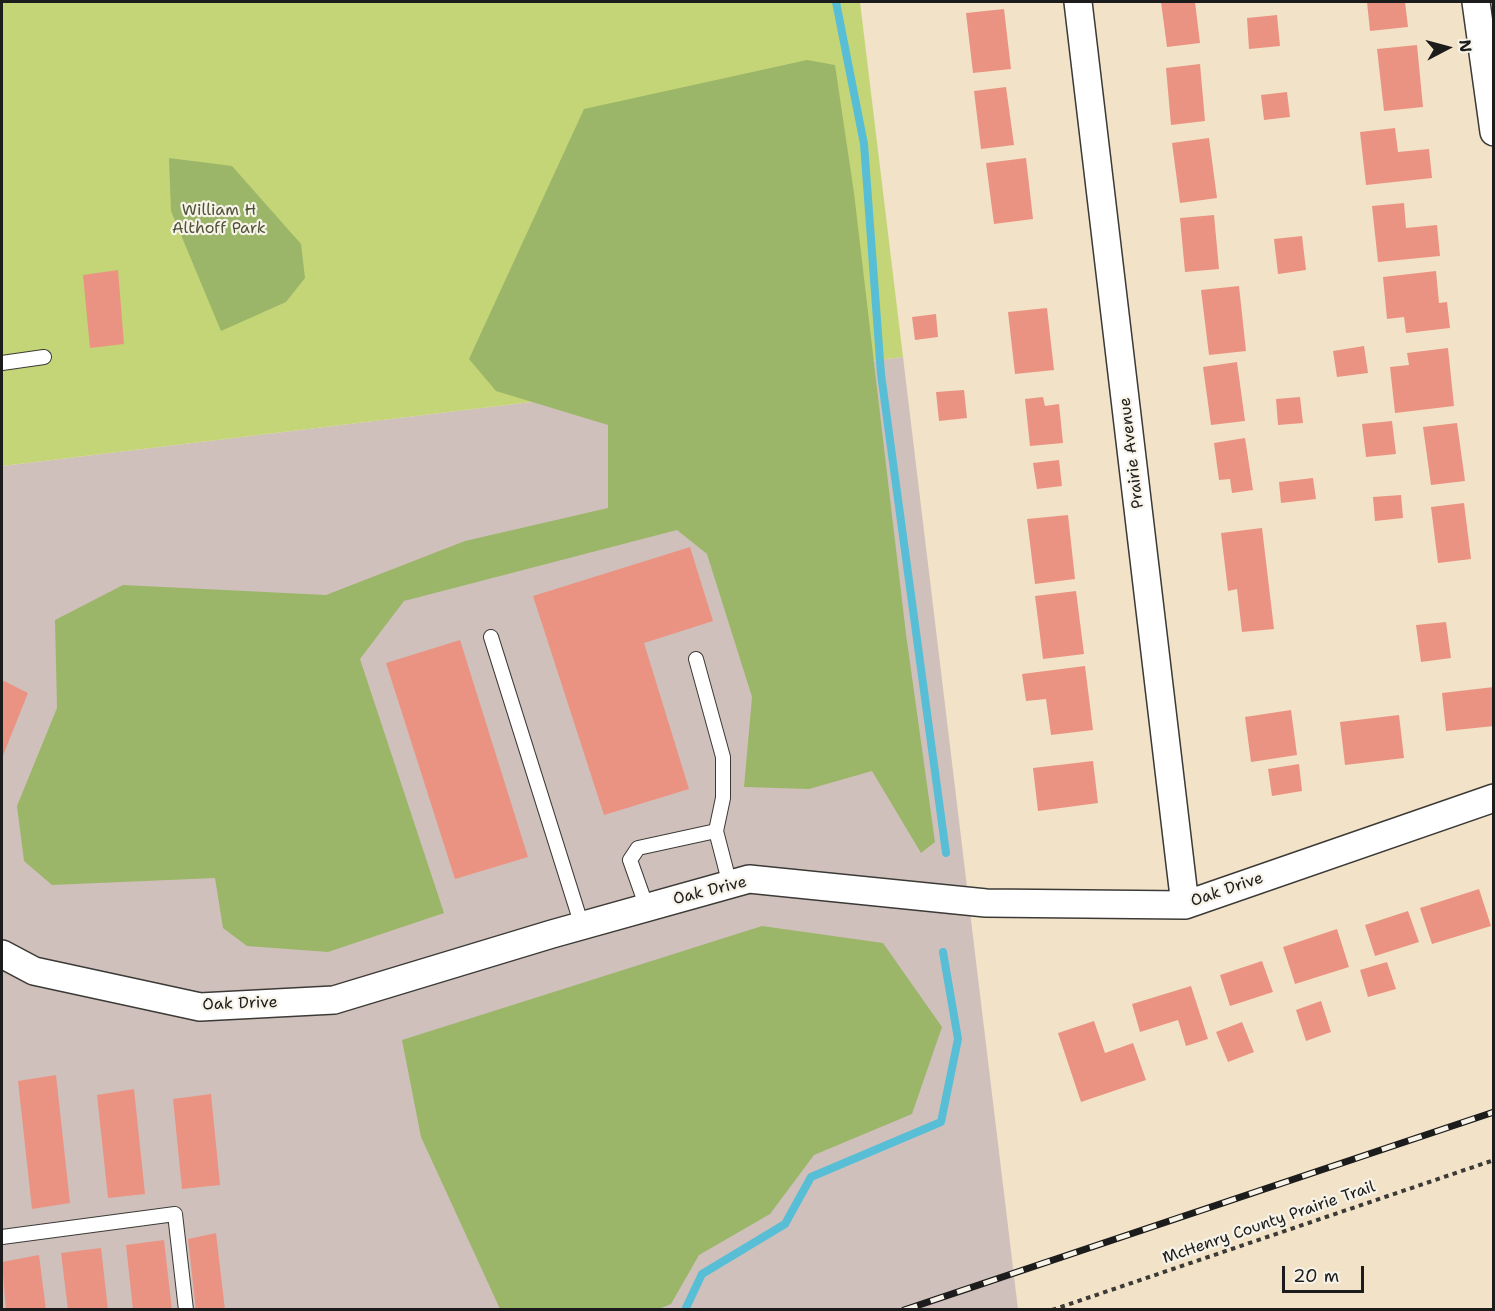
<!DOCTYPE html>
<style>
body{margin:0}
#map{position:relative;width:1495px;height:1311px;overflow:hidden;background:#f2e3c8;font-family:"Shantell Sans",sans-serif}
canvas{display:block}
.frame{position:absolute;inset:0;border:3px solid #1c1c1c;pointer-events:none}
.north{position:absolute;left:1417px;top:18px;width:60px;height:60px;-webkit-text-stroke:4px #f7f3e8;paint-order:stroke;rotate:84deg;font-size:16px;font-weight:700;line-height:24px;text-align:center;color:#1c1c1c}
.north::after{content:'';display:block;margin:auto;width:21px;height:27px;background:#1c1c1c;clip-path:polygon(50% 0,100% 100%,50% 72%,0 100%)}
.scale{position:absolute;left:1282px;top:1266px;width:82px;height:27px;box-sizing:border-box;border:3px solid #1c1c1c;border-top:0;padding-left:8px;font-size:18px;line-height:21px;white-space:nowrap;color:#1c1c1c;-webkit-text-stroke:4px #f7f3e8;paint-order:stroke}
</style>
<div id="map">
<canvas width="1495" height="1311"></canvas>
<div class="frame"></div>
<div class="north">N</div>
<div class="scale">20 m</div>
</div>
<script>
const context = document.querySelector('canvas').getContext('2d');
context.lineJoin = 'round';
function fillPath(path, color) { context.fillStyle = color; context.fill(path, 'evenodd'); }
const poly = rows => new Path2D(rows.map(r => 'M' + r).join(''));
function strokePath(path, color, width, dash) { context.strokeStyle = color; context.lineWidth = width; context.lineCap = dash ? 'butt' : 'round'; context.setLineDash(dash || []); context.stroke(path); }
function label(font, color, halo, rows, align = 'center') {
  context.font = font + ' "Shantell Sans",sans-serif'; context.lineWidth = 4.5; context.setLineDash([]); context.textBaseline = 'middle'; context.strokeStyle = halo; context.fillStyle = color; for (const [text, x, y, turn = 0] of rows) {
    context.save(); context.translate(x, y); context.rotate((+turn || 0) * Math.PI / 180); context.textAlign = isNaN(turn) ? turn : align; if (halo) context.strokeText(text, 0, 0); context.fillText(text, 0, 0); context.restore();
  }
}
fillPath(poly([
 [903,357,1018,1309,2,1309,2,466]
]), '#d0c0bc');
fillPath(poly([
 [2,2,860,2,903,357,2,466]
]), '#c4d577');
fillPath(poly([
 [807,60,835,65,854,193,906,634,935,842,921,853,872,771,809,789,744,787,752,697,707,554,677,530,404,601,360,659,444,913,328,952,247,946,223,928,215,878,52,885,24,861,17,806,57,708,55,620,123,585,326,595,465,541,608,508,608,425,496,391,469,359,584,109],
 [169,158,232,166,301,244,305,278,286,302,221,331,171,211],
 [762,926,883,943,942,1027,912,1114,814,1155,770,1214,699,1255,671,1304,656,1310,500,1309,421,1137,402,1040]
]), '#9bb668');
strokePath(poly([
 [836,2,864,144,881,374,946,853],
 [685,1310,702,1274,785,1224,811,1177,941,1122,958,1039,943,952]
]), '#58bed6', 8);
fillPath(poly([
 [1161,2,1195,2,1200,43,1167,47],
 [1367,2,1405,2,1408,27,1370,31],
 [1004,9,1011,69,973,73,966,13],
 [1277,15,1280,46,1249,49,1247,18],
 [1417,45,1423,107,1384,111,1377,49],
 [1200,64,1205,121,1171,125,1166,68],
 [1006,87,1014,145,981,149,974,91],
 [1287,92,1290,117,1264,120,1261,95],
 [1395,128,1398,152,1429,149,1432,178,1366,185,1360,132],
 [1209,138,1217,198,1180,203,1172,143],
 [1026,158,1033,219,994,224,986,163],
 [1404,203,1406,228,1437,225,1440,256,1378,262,1372,206],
 [1214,215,1219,269,1185,272,1180,218],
 [1302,236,1306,270,1278,274,1274,239],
 [118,270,124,344,90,348,83,275],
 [1436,271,1439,303,1447,302,1450,328,1406,333,1404,317,1387,319,1383,277],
 [1239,286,1246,351,1209,355,1201,290],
 [1047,308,1054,370,1015,374,1008,312],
 [936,314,938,337,915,340,912,317],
 [1364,346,1368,373,1337,377,1333,351],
 [1448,348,1454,406,1395,413,1390,367,1409,365,1407,353],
 [1237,362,1245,421,1211,425,1203,367],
 [964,390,967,418,939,421,936,392],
 [1043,397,1045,406,1059,404,1063,443,1030,446,1025,399],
 [1300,397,1303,423,1278,425,1276,399],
 [1392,421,1396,454,1366,457,1362,424],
 [1457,423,1465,481,1431,485,1423,427],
 [1245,438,1253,490,1232,493,1230,479,1219,480,1214,443],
 [1059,460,1062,486,1037,489,1033,463],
 [1313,478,1316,499,1281,503,1279,482],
 [1401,495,1403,518,1375,521,1373,497],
 [1464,503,1471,559,1438,563,1431,507],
 [1068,515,1075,579,1035,584,1027,519],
 [1262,528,1274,629,1242,632,1237,589,1228,591,1221,533],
 [690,547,713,621,644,643,689,789,604,815,533,596],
 [1076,591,1084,654,1043,659,1035,596],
 [1446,622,1451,658,1421,662,1416,625],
 [460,640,528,857,455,879,386,663],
 [1085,666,1093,730,1051,735,1046,699,1026,701,1022,674],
 [2,680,28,693,2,758],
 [1494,687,1494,726,1446,731,1442,693],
 [1291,710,1297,755,1251,762,1245,717],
 [1399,715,1404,758,1345,765,1340,722],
 [1093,761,1098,803,1038,811,1033,768],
 [1299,764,1302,791,1272,796,1268,769],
 [1479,889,1491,926,1432,944,1420,908],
 [1408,911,1419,942,1375,956,1365,925],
 [1337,929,1349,967,1295,984,1283,947],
 [1262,961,1273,992,1230,1006,1220,975],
 [1387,962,1396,989,1368,997,1360,970],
 [1191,986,1208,1039,1186,1046,1178,1020,1140,1032,1132,1004],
 [1321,1001,1331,1032,1306,1041,1296,1010],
 [1094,1021,1105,1053,1133,1043,1146,1080,1081,1102,1058,1033],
 [1242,1022,1254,1052,1228,1062,1216,1032],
 [56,1075,70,1203,32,1209,18,1081],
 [134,1089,145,1194,108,1198,97,1095],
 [211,1094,220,1185,182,1189,173,1099],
 [216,1233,225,1310,196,1310,188,1239],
 [164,1240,172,1310,133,1310,126,1245],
 [101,1248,108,1310,68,1310,61,1253],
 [39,1255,46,1310,6,1310,2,1262]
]), '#ea9382');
const service = poly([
 [2,363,44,357],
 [491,637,582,926],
 [696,659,723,757,723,798,716,831,730,885],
 [647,908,630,860,638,848,716,831],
 [2,1237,175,1214,186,1310]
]);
const minor = poly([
 [1078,2,1185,905],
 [1476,2,1494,132],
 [2,954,34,971,200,1007,334,1000,552,934,749,879,986,903,1185,905,1494,798]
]);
strokePath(service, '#3c3a36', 16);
strokePath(minor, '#3c3a36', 30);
strokePath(poly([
 [1052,1310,1494,1160]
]), '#3c3a36', 4, [4.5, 4.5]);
strokePath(service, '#fff', 14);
strokePath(minor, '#fff', 27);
const rail = poly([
 [904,1310,1494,1112]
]);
strokePath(rail, '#1c1c1c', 7);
strokePath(rail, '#f7f3e8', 4.5, [14]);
label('16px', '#4e5437', '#f7f3e8', [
 ["William H",219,211],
 ["Althoff Park",219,229]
]);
label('16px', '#1c1c1c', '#f7f3e8', [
 ["Prairie Avenue",1132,453,-97],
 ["Oak Drive",1227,890,-19],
 ["Oak Drive",710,891,-14],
 ["Oak Drive",240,1004,-2],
 ["McHenry County Prairie Trail",1269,1223,-19]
]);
</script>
